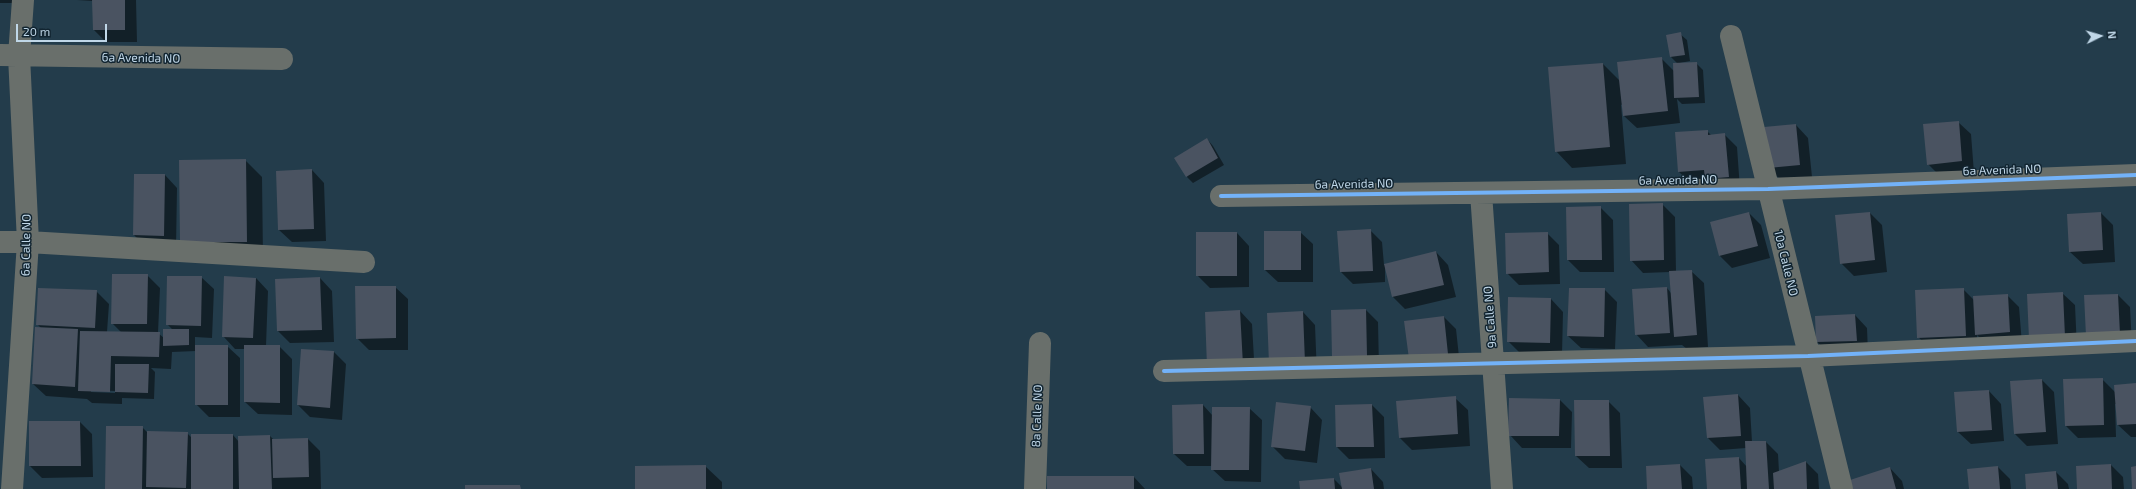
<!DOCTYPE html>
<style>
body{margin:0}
#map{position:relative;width:2136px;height:489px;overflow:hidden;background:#233c4b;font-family:"Exo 2",sans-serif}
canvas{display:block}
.north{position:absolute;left:2080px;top:16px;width:40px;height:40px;-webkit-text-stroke:3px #122531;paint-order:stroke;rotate:85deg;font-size:11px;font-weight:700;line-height:16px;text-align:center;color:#c0d7e8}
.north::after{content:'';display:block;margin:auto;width:14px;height:18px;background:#c0d7e8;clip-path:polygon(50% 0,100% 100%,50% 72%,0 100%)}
.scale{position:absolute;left:16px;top:24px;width:91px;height:18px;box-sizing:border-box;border:2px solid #c0d7e8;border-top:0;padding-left:5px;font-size:12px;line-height:14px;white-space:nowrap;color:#c0d7e8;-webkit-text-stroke:3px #122531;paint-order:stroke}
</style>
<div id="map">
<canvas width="2136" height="489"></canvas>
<div class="north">N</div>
<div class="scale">20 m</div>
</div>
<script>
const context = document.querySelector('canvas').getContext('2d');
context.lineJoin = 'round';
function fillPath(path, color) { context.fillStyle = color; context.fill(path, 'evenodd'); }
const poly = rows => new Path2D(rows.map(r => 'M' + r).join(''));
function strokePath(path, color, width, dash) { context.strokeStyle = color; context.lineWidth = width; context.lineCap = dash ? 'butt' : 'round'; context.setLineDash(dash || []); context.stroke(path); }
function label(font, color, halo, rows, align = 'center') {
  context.font = font + ' "Exo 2",sans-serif'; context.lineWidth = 3; context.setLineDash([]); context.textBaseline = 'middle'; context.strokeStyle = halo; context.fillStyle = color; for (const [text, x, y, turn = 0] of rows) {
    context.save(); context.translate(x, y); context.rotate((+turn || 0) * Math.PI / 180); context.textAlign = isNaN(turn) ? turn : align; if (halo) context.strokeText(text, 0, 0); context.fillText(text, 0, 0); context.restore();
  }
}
fillPath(poly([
 [0,0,21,0,21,3,0,3],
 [77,0,136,0,137,42,106,42,94,30,93,1],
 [1680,34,1687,40,1690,61,1680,63,1696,63,1703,70,1705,103,1682,104,1677,99,1680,123,1637,128,1624,116,1623,104,1621,105,1626,164,1572,168,1556,151,1603,64,1620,81,1661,58,1674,71,1678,64,1671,57],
 [1958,122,1971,134,1974,173,1940,176,1928,164],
 [1796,125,1808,138,1812,177,1781,180,1768,168],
 [1707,131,1712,136,1724,134,1737,147,1740,189,1692,184,1679,172],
 [1207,139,1213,146,1224,165,1193,183,1187,177],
 [245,160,262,177,263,258,198,258],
 [312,170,324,183,326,241,292,242,279,230],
 [165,175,177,188,176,248,146,247,134,235],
 [1662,204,1675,217,1676,272,1691,271,1704,283,1708,347,1687,349,1682,345,1648,347,1636,334,1667,288,1671,293,1670,272,1643,273,1631,260],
 [1600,207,1613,220,1614,272,1580,272,1568,260],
 [1749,213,1761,225,1770,258,1732,268,1720,256,1711,223],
 [1870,213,1882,225,1887,272,1854,276,1841,263],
 [2101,213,2113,225,2115,262,2083,264,2070,252],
 [1370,230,1382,242,1384,265,1436,252,1448,265,1456,297,1405,309,1393,297,1385,266,1385,282,1353,284,1341,272,1338,232],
 [1300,232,1313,244,1313,282,1278,282,1265,270],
 [1237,233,1249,246,1249,287,1210,288,1197,275],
 [1547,233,1559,245,1560,284,1519,285,1507,273],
 [147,275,160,288,158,333,164,338,173,330,167,324,201,277,214,289,212,338,195,337,195,346,227,346,240,358,240,417,209,417,196,404,196,351,172,352,171,369,151,368,155,372,154,399,122,398,122,404,92,403,87,399,46,396,33,384,41,328,37,324,96,291,109,304,107,332,121,332,112,323],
 [91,390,115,391,115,393,91,392],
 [256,278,268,291,266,346,279,346,292,359,292,415,258,414,245,402,245,349,235,349,223,336],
 [320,278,332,291,334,342,290,343,278,331],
 [395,287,408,299,408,350,369,350,357,338],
 [1604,289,1617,302,1615,349,1581,348,1568,336],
 [1963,289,1974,300,2007,295,2019,307,2022,344,1989,347,1977,335,1978,348,1931,349,1918,337],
 [2062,293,2075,305,2077,349,2042,351],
 [2118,295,2130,307,2132,346,2099,348],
 [1551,299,1563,312,1562,355,1521,354,1508,341],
 [1366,310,1378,322,1379,368,1345,369],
 [1240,311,1252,324,1255,377,1221,379],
 [1303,312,1315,325,1317,375,1282,376],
 [1855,315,1867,328,1868,353,1830,354,1817,342,1816,317],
 [1444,317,1456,329,1460,366,1422,370],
 [334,352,346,364,342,420,310,417,298,405],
 [2102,379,2115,392,2136,384,2136,437,2131,437,2118,425,2116,404,2115,404,2116,437,2078,438,2066,426],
 [2042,380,2054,392,2058,444,2027,446,2015,434],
 [1989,391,2001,404,2004,441,1971,444,1958,432],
 [1738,395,1750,408,1752,442,1766,442,1778,454,1779,472,1806,462,1818,474,1819,489,1708,489,1739,458,1747,467,1746,448,1720,450,1708,438,1705,398],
 [1455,398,1468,410,1470,446,1412,450,1400,438],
 [1560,400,1572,412,1571,448,1522,448,1510,435],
 [1608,401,1620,413,1622,468,1589,468,1576,456],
 [1203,405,1213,416,1249,408,1262,420,1261,482,1225,481,1212,469,1212,466,1187,466,1174,454],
 [1372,405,1384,417,1385,458,1349,459,1337,447,1336,406],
 [1310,407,1322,420,1317,463,1285,459,1272,446],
 [30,422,80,422,92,434,93,477,42,478,30,466],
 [142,427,147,432,187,433,192,438,233,435,239,442,239,437,270,436,274,440,308,439,320,451,321,489,106,489],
 [1680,465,1692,477,1693,489,1648,489],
 [2111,465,2123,477,2124,489,2078,489],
 [705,466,722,482,722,489,636,489],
 [1998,467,2010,479,2011,489,1970,489],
 [1890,468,1902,481,1904,489,1854,489],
 [1371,469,1383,482,1384,489,1301,489,1334,479,1343,488],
 [2056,472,2068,484,2069,489,2027,489],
 [1134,477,1145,489,1048,489]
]), '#0007');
fillPath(poly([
 [92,0,125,0,125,30,93,30],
 [1681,32,1685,55,1670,57,1666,35],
 [1662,57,1668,111,1623,116,1617,62],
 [1697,62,1699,97,1674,98,1673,63],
 [1603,63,1610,147,1555,152,1548,67],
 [1959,121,1962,161,1927,165,1923,124],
 [1796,124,1800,165,1768,168,1764,127],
 [1708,130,1708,135,1725,133,1729,177,1705,179,1704,170,1678,172,1675,132],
 [1207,138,1218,158,1186,177,1174,158],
 [246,159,247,242,180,242,179,160],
 [312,169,314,229,278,230,276,171],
 [134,174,165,174,164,236,133,235],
 [1663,203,1664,260,1630,261,1629,204],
 [1601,206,1602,260,1567,260,1566,207],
 [1749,212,1758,246,1719,256,1710,222],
 [1870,212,1875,260,1840,264,1835,215],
 [2101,212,2103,250,2069,252,2067,214],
 [1371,229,1373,271,1340,272,1337,231],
 [1264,231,1301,231,1301,270,1264,270],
 [1196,232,1237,232,1237,276,1196,276],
 [1548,232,1549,272,1506,274,1505,233],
 [1436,251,1444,285,1392,297,1384,264],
 [1692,270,1697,335,1674,337,1669,271],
 [112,274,148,274,147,324,111,324],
 [167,276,202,276,201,326,166,325],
 [224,276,256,278,253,338,222,337],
 [320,277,322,330,277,331,275,279],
 [355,286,396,286,396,338,356,339],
 [1667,287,1670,333,1635,335,1632,289],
 [38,288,97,290,95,328,36,325],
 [1569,288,1605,288,1604,337,1567,336],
 [1964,288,1966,336,1917,338,1915,290],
 [2063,292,2065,337,2029,339,2027,294],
 [2008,294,2010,332,1975,335,1973,296],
 [2118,294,2120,334,2086,336,2084,295],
 [1508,297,1551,298,1550,343,1507,342],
 [1366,309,1367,356,1332,358,1331,310],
 [1240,310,1243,365,1207,367,1205,312],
 [1303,311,1305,363,1269,364,1267,313],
 [1855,314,1857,341,1816,342,1815,316],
 [1444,316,1448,354,1409,359,1404,321],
 [35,327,78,329,75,387,32,384],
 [163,329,189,329,189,345,163,346],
 [80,331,160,332,159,357,111,356,110,392,78,391],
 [195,345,228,345,228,405,195,405],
 [244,345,280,345,280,403,244,402],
 [301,349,334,351,330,408,297,405],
 [115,364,149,364,148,393,115,392],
 [2103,378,2104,425,2065,426,2063,379],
 [2042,379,2046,432,2014,434,2010,381],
 [2136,383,2136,424,2117,425,2114,385],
 [1989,390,1992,430,1957,432,1954,392],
 [1738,394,1741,436,1707,438,1703,397],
 [1456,396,1458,434,1399,438,1396,401],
 [1509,398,1560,399,1559,436,1508,436],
 [1574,400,1609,400,1610,456,1575,456],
 [1276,402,1311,406,1305,451,1271,447],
 [1203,404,1204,454,1173,454,1172,405],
 [1372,404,1374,447,1336,447,1335,405],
 [1212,407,1250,407,1249,470,1211,470],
 [29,421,80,421,81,466,29,466],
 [106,426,143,426,142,489,105,489],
 [147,431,188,432,186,488,146,487],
 [191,434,233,434,233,489,191,489],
 [270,435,272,489,239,489,238,436],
 [308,438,309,477,273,478,272,439],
 [1745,441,1766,441,1769,489,1747,489],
 [1739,457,1741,489,1707,489,1705,459],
 [1806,461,1807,489,1774,489,1773,473],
 [1680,464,1682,489,1647,489,1646,466],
 [2111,464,2112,489,2077,489,2076,466],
 [706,465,706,489,635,489,635,466],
 [1998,466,2000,489,1969,489,1967,469],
 [2136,466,2136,489,2132,489,2131,467],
 [1890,467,1896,489,1853,489,1850,480],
 [1371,468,1374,489,1342,489,1339,473],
 [2056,471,2058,489,2026,489,2025,474],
 [1047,476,1134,476,1134,489,1047,489],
 [1334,478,1335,489,1300,489,1299,481],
 [465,485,520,485,521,489,465,489]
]), '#4a5361');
strokePath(poly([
 [1731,36,1842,489],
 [0,55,282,59],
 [1481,193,1502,489],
 [1221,196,1768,189,2136,175],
 [0,242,28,242,364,262],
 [1164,371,1808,356,2136,341],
 [12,489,28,242,19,56,23,0],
 [1035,489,1040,343]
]), '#696f6b', 22);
strokePath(poly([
 [1221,196,1768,189,2136,175],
 [1164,371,1808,356,2136,341]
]), '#73b2f8', 4);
label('12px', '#c0d7e8', '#122531', [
 ["6a Avenida NO",141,58,1],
 ["6a Avenida NO",2002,170,-2],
 ["6a Avenida NO",1678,180,-1],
 ["6a Avenida NO",1354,184,-1],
 ["6a Calle NO",26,245,-89],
 ["10a Calle NO",1786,263,76],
 ["9a Calle NO",1490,317,-94],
 ["8a Calle NO",1037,416,-88]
]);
</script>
